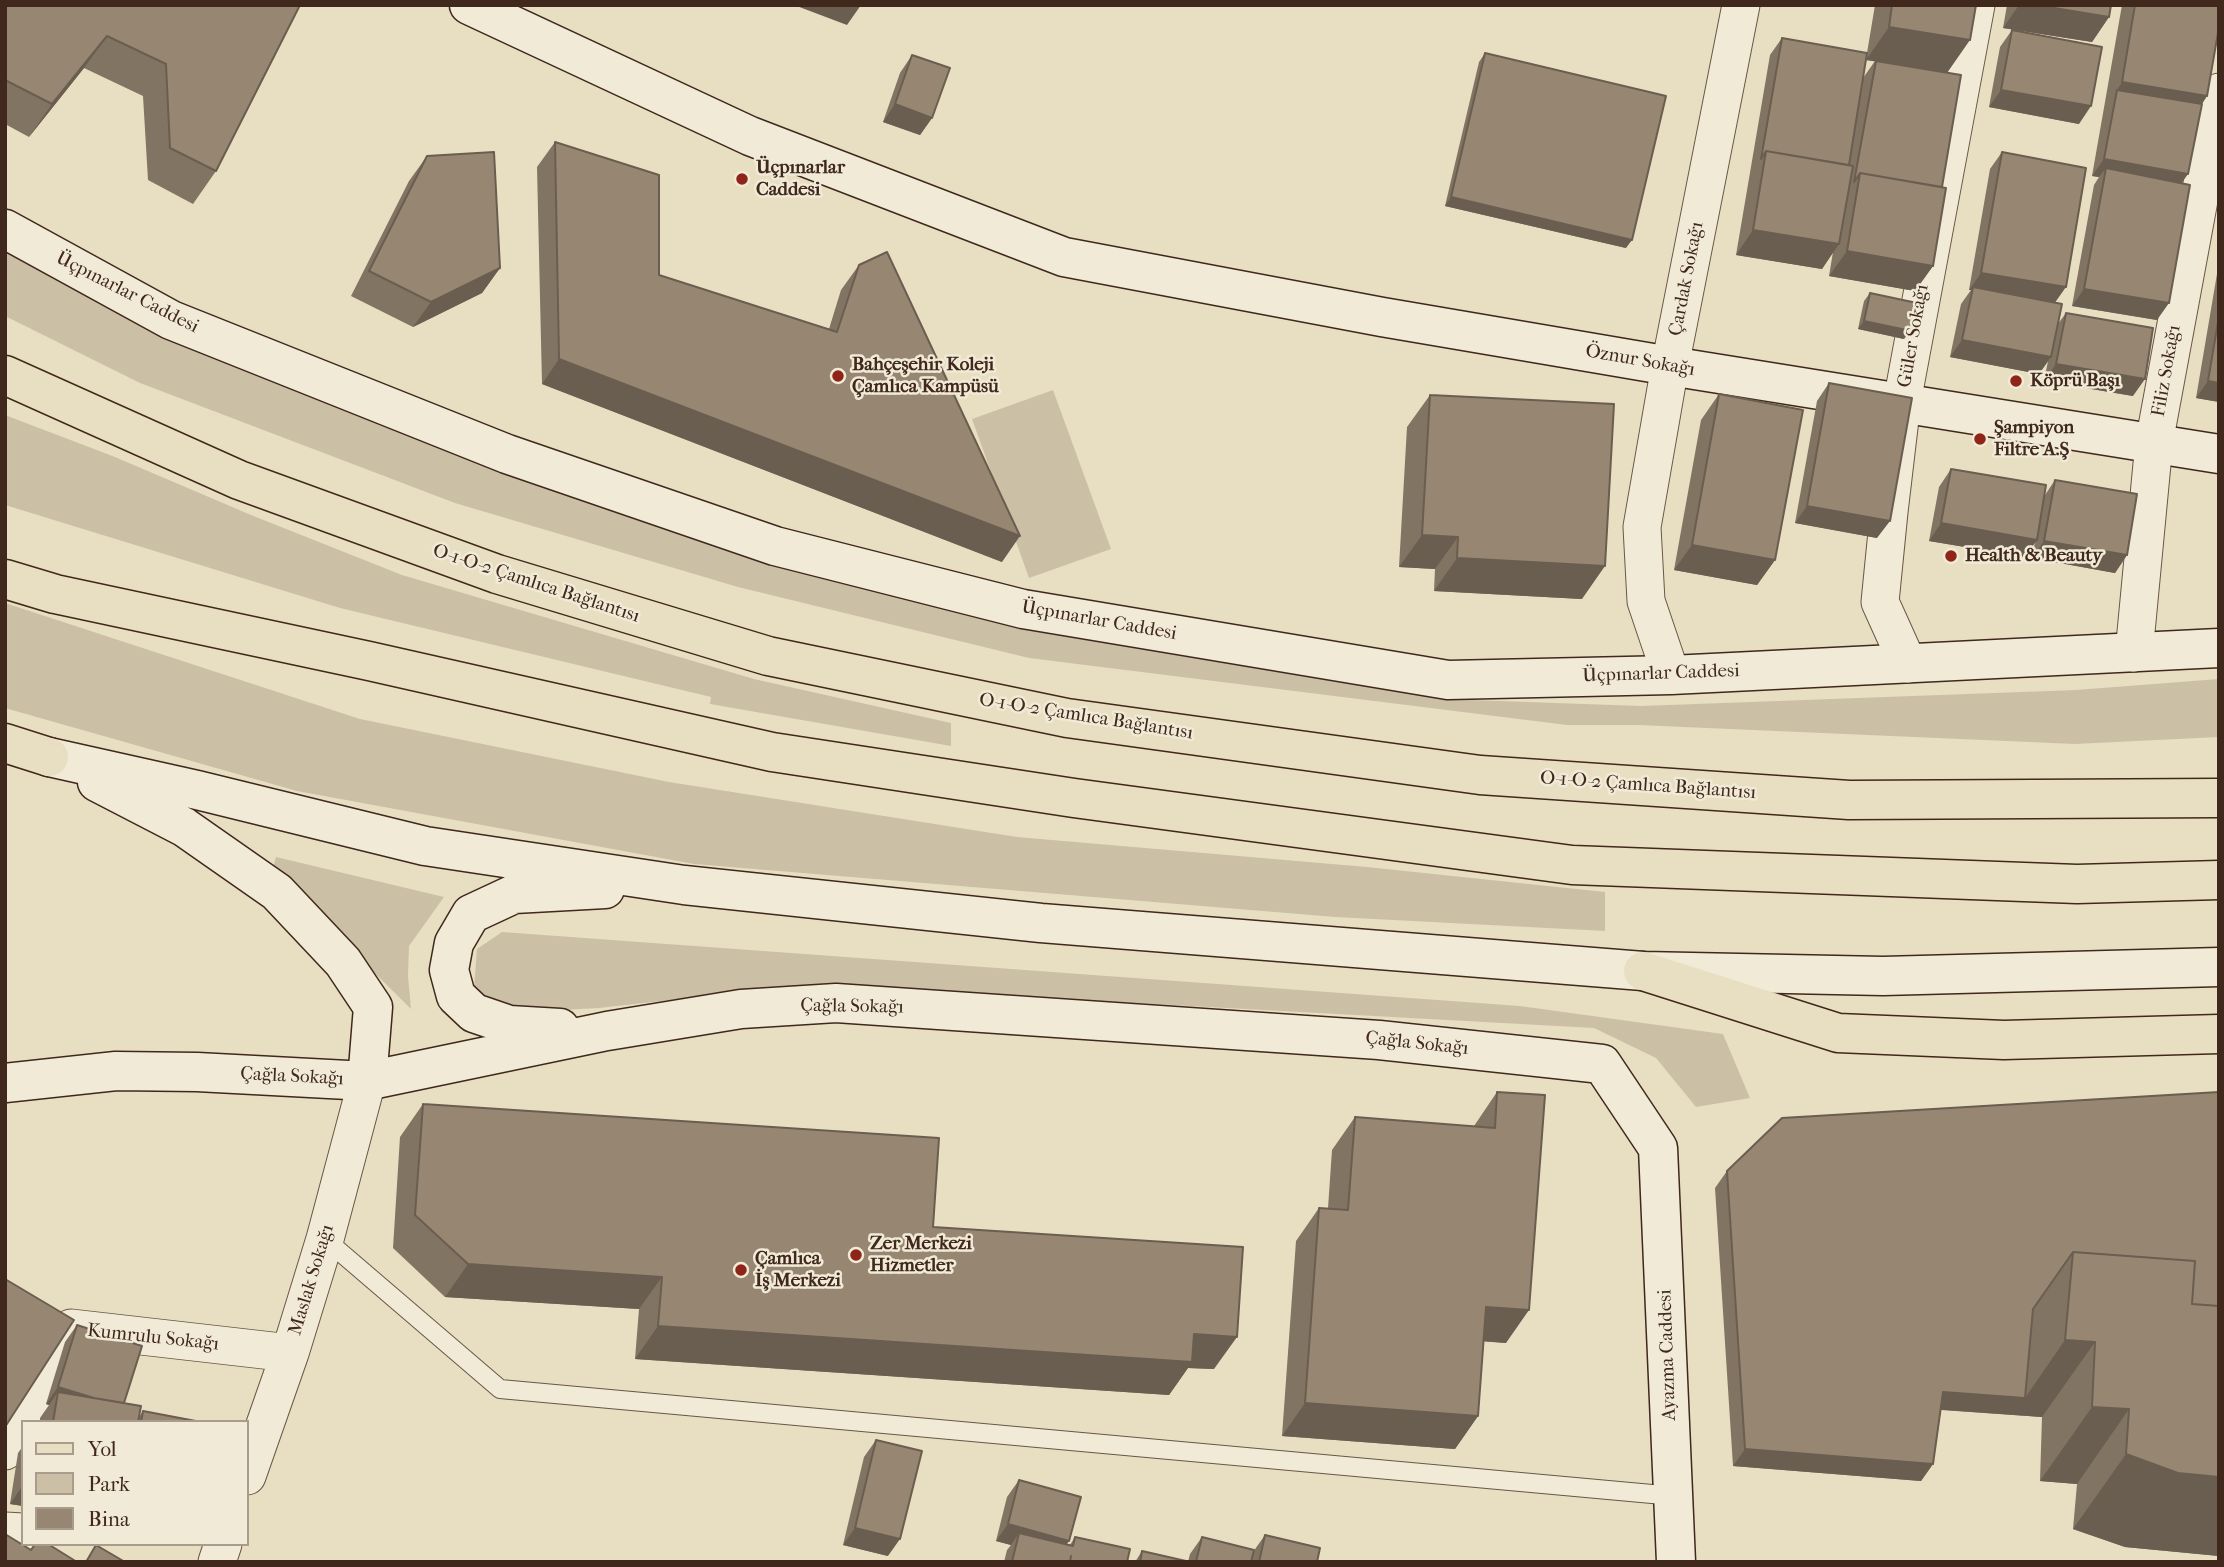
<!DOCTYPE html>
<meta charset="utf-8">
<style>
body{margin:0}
#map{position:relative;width:2224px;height:1567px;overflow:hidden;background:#e8dfc2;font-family:"IM FELL French Canon",serif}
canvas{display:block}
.frame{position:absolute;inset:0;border:7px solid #40281c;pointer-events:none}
.legend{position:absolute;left:21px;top:1420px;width:228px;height:126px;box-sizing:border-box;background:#f0ead7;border:2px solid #aa9c8c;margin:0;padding:9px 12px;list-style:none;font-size:21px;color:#40281c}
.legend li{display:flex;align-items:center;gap:14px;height:35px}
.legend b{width:35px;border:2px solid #aa9c8c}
</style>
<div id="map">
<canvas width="2224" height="1567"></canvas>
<div class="frame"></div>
<ul class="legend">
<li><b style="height:9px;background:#e8dfc2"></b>Yol</li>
<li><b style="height:19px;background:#cbc0a6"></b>Park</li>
<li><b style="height:19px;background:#978772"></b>Bina</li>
</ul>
</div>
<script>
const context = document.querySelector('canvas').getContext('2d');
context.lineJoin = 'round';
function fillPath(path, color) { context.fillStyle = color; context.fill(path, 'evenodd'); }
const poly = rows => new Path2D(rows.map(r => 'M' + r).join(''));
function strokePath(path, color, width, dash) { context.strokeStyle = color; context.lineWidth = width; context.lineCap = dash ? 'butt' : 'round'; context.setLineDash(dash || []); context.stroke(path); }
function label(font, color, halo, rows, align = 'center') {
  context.font = font + ' "IM FELL French Canon",serif'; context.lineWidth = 5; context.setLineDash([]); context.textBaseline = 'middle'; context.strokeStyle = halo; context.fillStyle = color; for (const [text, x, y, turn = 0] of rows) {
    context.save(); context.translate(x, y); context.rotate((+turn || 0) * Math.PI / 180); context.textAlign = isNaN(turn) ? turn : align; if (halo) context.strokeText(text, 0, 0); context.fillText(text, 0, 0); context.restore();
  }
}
fillPath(poly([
 [5,249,134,317,556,492,1036,630,1444,699,1641,706,2076,690,2219,679,2219,737,2075,744,1638,725,1567,725,1029,658,738,587,455,503,140,383,5,316],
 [1053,390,1111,549,1029,578,972,419],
 [5,415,115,457,251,515,402,575,754,679,951,723,951,746,710,704,711,697,340,608,5,505],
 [5,603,360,719,669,782,1017,837,1367,867,1605,892,1605,931,1335,917,694,864,297,791,5,708],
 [276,857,444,897,409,946,408,976,411,1009,272,871],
 [502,932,1520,1006,1723,1034,1750,1098,1696,1107,1656,1058,1594,1028,805,985,599,1008,507,1013,474,988,477,949]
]), '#cbc0a6');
const lane = poly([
 [325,1239,500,1389,1674,1496]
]);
const street = poly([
 [2134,653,2154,443,2219,92],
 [1908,664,1880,602,1889,512,1902,402,1976,5],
 [1671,675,1646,601,1642,527,1670,366,1741,5],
 [5,1451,71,1328,290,1353],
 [247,1476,290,1353,325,1239,367,1081],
 [5,1531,23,1532],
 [217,1562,223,1544]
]);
const secondary = poly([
 [469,5,750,136,1064,257,1382,317,1670,366,2219,454],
 [5,229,171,320,507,454,775,546,1023,609,1448,680,1671,675,2219,648],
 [49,757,197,790,425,846,684,885,1041,923,1643,971,1883,976,2219,967],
 [97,782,184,827,277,892,343,962,373,1007,367,1081],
 [560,1028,509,1025,474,1013,456,996,449,970,454,943,471,914,514,894,605,889],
 [5,1083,116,1071,197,1072,367,1081,607,1031,741,1009,836,1003,1379,1040,1602,1064,1658,1148,1676,1562]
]);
const primary = poly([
 [1643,971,1838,1033,2004,1040,2219,1034]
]);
const highway = poly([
 [5,375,239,480,497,574,768,656,1067,718,1480,775,1849,800,2219,798],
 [5,579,55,594,369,661,772,752,1074,798,1572,865,2077,884,2219,880],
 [5,743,49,757]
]);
strokePath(lane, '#6a5646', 20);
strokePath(street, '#6a5646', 39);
strokePath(secondary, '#40281c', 41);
strokePath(primary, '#40281c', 41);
strokePath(highway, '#40281c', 41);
strokePath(lane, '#f0ead7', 18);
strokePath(street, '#f0ead7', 37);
strokePath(secondary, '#f0ead7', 38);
strokePath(primary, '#e8dfc2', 38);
strokePath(highway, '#e8dfc2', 38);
fillPath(poly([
 [5,5,300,5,216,171,193,204,148,180,143,96,84,68,29,137,5,124],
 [1875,5,1976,5,1947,73,1942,187,1933,266,1915,291,1829,276,1833,252,1822,269,1736,255,1770,55,1782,38,1867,53],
 [1866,60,1875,61,1863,78],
 [2007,5,2111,5,2109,17,2092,42,2003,28],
 [2122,5,2219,5,2207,96,2202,104,2182,183,2157,320,2072,306,2094,185,2099,177,2092,176],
 [2012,30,2079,124,1989,107,2000,47],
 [1485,53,1626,248,1445,206,1479,62],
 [912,55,932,118,920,135,883,122,900,73],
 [555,142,659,275,829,329,841,290,859,265,1002,562,542,384,537,167],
 [2002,152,2055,303,2057,325,2066,313,2133,396,2044,381,2048,361,2039,374,1950,357,1961,304,1971,290,1969,290,1990,169],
 [427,156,500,268,482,293,413,327,351,296,409,181],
 [2219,262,2219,402,2196,398],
 [1870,293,1904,339,1858,329,1864,301],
 [1829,383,1877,538,1795,523,1817,401],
 [1719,394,1775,560,1757,585,1674,570,1701,420],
 [1430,395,1582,599,1434,591,1435,569,1399,567,1407,427],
 [1951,469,2045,495,2055,480,2127,555,2115,573,2032,558,2035,542,2025,557,1929,541,1939,487],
 [1497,1092,1506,1343,1484,1341,1478,1416,1455,1449,1282,1436,1296,1241,1319,1208,1328,1208,1332,1150,1355,1117,1474,1126],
 [2219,1092,2219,1556,2125,1547,2073,1529,2077,1484,2040,1481,2042,1417,1941,1410,1933,1464,1921,1481,1733,1466,1715,1188,1727,1171],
 [423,1104,933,1227,1214,1369,1188,1368,1169,1395,635,1359,639,1309,445,1297,393,1248,400,1137],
 [77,1325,124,1403,139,1417,143,1411,201,1422,40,1422,40,1418,49,1405,46,1404,65,1342],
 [876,1440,888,1556,843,1545,864,1457],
 [23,1446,23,1506,10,1504,18,1453],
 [1019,1480,1067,1544,1070,1545,1075,1537,1127,1562,1004,1562,1007,1550,1011,1545,996,1541,1007,1497],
 [1265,1535,1317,1562,1188,1562,1190,1554,1202,1537,1253,1552],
 [1142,1551,1185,1562,1135,1562]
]), '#827462');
fillPath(poly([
 [794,5,861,5,847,25],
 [2019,5,2036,5,2109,17,2092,42,2003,28],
 [1889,27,1970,40,1947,73,1866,60],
 [107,36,84,68,29,137,52,104],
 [2122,82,2207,96,2190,121,2117,90],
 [2001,90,2091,106,2079,124,1989,107],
 [895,104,932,118,920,135,883,122],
 [2104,159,2188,174,2176,191,2106,168,2099,177,2092,176],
 [1451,197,1632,240,1626,248,1445,206],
 [1753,230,1839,244,1822,269,1736,255],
 [1847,251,1933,266,1915,291,1829,276],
 [500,268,482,293,413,327,431,302],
 [1981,273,2066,287,2054,304,1973,287,1971,290,1969,290],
 [2084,289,2169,303,2157,320,2072,306],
 [1864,321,1911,331,1904,339,1858,329],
 [1962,340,2051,357,2039,374,1950,357],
 [559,359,1020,536,1002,562,542,384],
 [2056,364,2145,379,2133,396,2044,381],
 [2208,381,2219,383,2219,402,2196,398],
 [1807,506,1890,521,1877,538,1795,523],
 [1941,523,2037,540,2025,557,1929,541],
 [1422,535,1458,537,1435,569,1399,567],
 [2044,541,2127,555,2115,573,2032,558],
 [1692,545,1775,560,1757,585,1674,570],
 [1457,558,1605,566,1582,599,1434,591],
 [468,1264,662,1277,639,1309,445,1297],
 [1486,1307,1529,1310,1506,1343,1464,1340],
 [658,1326,1194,1334,1237,1337,1214,1369,1188,1368,1169,1395,635,1359],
 [2065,1340,2095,1342,2042,1417,1931,1409,1943,1392,2025,1398],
 [58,1387,122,1407,58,1392,49,1405,46,1404],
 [1305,1403,1478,1416,1455,1449,1282,1436],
 [2092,1407,2129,1409,2077,1484,2040,1481],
 [1745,1449,1933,1464,1921,1481,1733,1466],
 [2126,1454,2219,1477,2219,1556,2125,1547,2073,1529],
 [23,1485,23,1506,10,1504],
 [1008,1524,1069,1541,1057,1558,1019,1533,1011,1545,996,1541],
 [855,1528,900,1539,888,1556,843,1545]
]), '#6a5e50');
const building = poly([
 [7,5,300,5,216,171,170,148,166,64,107,36,52,104,5,80,5,9,7,5],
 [1892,5,1976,5,1970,40,1889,27,1892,5],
 [2036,5,2111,5,2109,17,2036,5],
 [2135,5,2219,5,2219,27,2207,96,2122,82,2135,5],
 [2012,30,2102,47,2091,106,2001,90,2012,30],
 [1782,38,1867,53,1849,165,1766,151,1761,159,1782,38],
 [1485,53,1666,96,1632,240,1451,197,1485,53],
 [912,55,950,68,932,118,895,104,912,55],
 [1876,61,1961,75,1942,187,1860,173,1854,182,1876,61],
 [2117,90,2202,104,2188,174,2104,159,2117,90],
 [555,142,659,175,659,275,837,332,859,265,887,252,1020,536,559,359,555,142],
 [1766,151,1853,166,1839,244,1753,230,1766,151],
 [494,152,500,268,431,302,369,271,427,156,494,152],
 [2002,152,2086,168,2066,287,1981,273,2002,152],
 [2106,168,2190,185,2169,303,2084,289,2106,168],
 [1860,173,1946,188,1933,266,1847,251,1860,173],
 [1973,287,2062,304,2051,357,1962,340,1973,287],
 [1870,293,1917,303,1911,331,1864,321,1870,293],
 [2066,313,2153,328,2145,379,2056,364,2066,313],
 [2219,316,2219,383,2208,381,2219,316],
 [1829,383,1912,398,1890,521,1807,506,1829,383],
 [1719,394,1803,410,1775,560,1692,545,1719,394],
 [1430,395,1614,404,1605,566,1457,558,1458,537,1422,535,1430,395],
 [1951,469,2046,485,2037,540,1941,523,1951,469],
 [2055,480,2137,494,2127,555,2044,541,2055,480],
 [1497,1092,1545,1095,1529,1310,1486,1307,1478,1416,1305,1403,1319,1208,1348,1210,1355,1117,1495,1128,1497,1092],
 [2219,1092,2219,1306,2192,1304,2195,1261,2073,1252,2033,1309,2025,1398,1943,1392,1933,1464,1745,1449,1727,1171,1782,1118,2219,1092],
 [423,1104,939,1138,933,1227,1243,1247,1237,1337,1194,1334,1192,1362,658,1326,662,1277,468,1264,415,1215,423,1104],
 [2073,1252,2195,1261,2192,1304,2219,1306,2219,1477,2178,1473,2126,1454,2129,1409,2092,1407,2095,1342,2065,1340,2073,1252],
 [5,1279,74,1320,5,1427,5,1279],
 [77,1325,142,1346,124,1403,94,1398,58,1387,77,1325],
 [58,1392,141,1406,138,1422,53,1422,58,1392],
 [143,1411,201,1422,141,1422,143,1411],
 [876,1440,922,1451,900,1539,855,1528,876,1440],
 [1019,1480,1081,1497,1069,1541,1008,1524,1019,1480],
 [1019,1533,1073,1546,1075,1537,1130,1549,1127,1562,1070,1562,1071,1556,1070,1562,1012,1562,1019,1533],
 [5,1534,31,1550,35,1544,48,1544,77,1562,5,1562,5,1534],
 [1265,1535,1320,1548,1317,1562,1259,1562,1265,1535],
 [1202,1537,1254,1550,1251,1562,1196,1562,1202,1537],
 [96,1545,125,1562,86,1562,96,1545],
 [1142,1551,1186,1561,1140,1562,1142,1551]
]);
fillPath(building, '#978772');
strokePath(building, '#6a5e50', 2);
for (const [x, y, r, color] of [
 [742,179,7,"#8f2418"],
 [838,376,7,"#8f2418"],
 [2016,381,7,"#8f2418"],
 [1980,439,7,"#8f2418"],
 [1951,556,7,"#8f2418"],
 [856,1255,7,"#8f2418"],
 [741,1270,7,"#8f2418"]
]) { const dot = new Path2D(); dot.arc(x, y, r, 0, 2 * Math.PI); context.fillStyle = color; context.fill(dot); strokePath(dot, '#f0ead7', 2.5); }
label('bold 19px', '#40281c', '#f0ead7', [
 ["Üçpınarlar",756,168],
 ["Caddesi",756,190],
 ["Bahçeşehir Koleji",852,365],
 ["Çamlıca Kampüsü",852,387],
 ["Köprü Başı",2030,381],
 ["Şampiyon",1994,428],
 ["Filtre A.Ş",1994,450],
 ["Health & Beauty",1965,556],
 ["Zer Merkezi",870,1244],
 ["Hizmetler",870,1266],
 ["Çamlıca",755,1259],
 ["İş Merkezi",755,1281]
], 'left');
label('19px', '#40281c', '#f0ead7', [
 ["Çardak Sokağı",1687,279,-79],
 ["Üçpınarlar Caddesi",127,293,27],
 ["Güler Sokağı",1914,336,-80],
 ["Öznur Sokağı",1640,361,10],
 ["Filiz Sokağı",2167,371,-80],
 ["O-1-O-2 Çamlıca Bağlantısı",536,584,18],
 ["Üçpınarlar Caddesi",1099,621,10],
 ["Üçpınarlar Caddesi",1661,674,-2],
 ["O-1-O-2 Çamlıca Bağlantısı",1086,717,9],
 ["O-1-O-2 Çamlıca Bağlantısı",1648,786,4],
 ["Çağla Sokağı",852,1007,1],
 ["Çağla Sokağı",1417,1044,6],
 ["Çağla Sokağı",292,1077,3],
 ["Maslak Sokağı",312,1280,-73],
 ["Kumrulu Sokağı",153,1338,6],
 ["Ayazma Caddesi",1668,1355,-92]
]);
</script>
